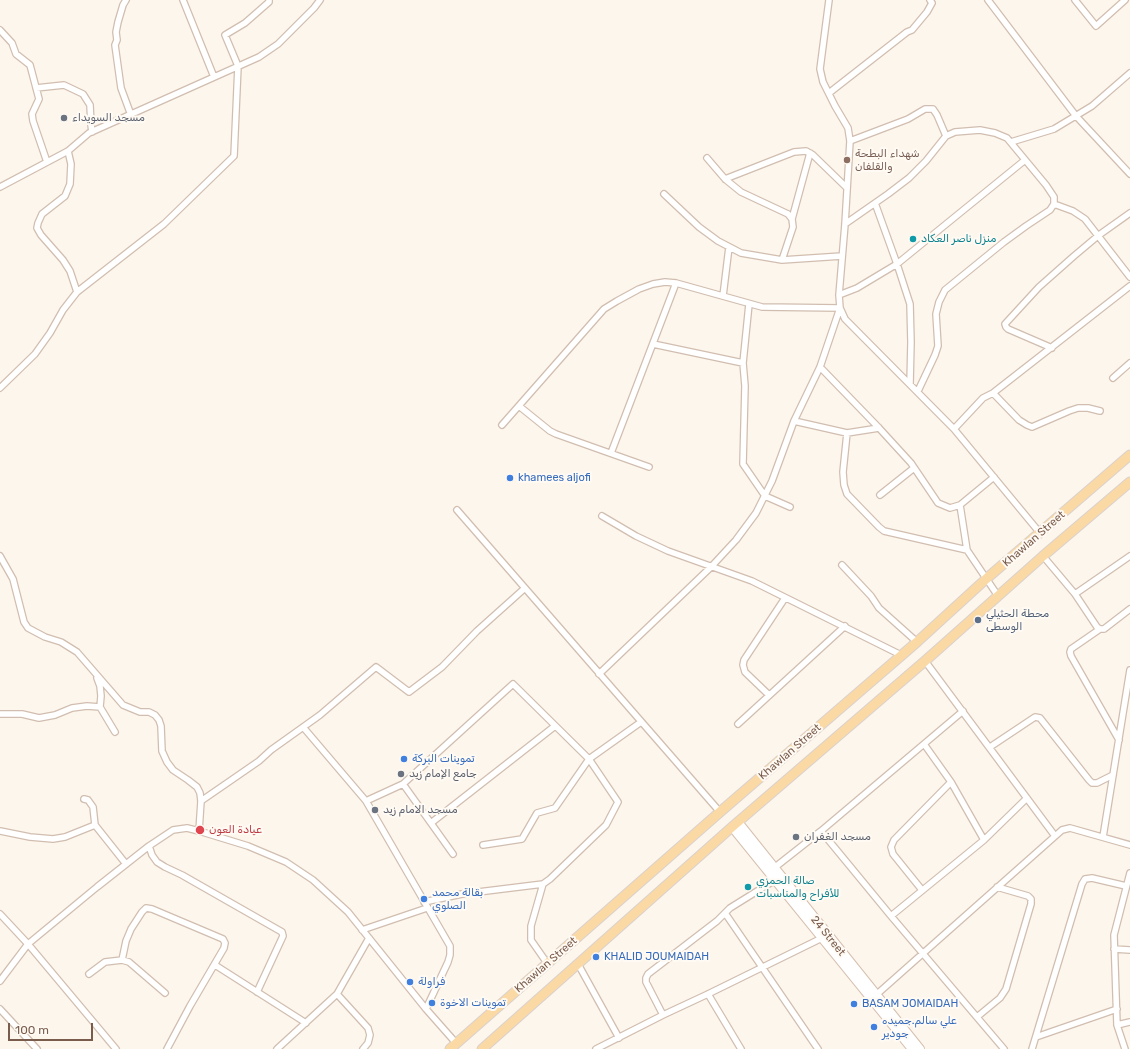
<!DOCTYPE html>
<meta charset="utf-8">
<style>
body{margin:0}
#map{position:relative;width:1130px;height:1049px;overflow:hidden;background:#fdf6ec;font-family:Rubik,sans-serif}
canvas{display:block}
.scale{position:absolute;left:8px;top:1023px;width:85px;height:18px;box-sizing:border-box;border:2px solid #7a5c4d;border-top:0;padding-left:5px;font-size:12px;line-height:14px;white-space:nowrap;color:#7a5c4d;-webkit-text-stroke:3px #fffaf3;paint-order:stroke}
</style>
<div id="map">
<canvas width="1130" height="1049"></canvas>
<div class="scale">100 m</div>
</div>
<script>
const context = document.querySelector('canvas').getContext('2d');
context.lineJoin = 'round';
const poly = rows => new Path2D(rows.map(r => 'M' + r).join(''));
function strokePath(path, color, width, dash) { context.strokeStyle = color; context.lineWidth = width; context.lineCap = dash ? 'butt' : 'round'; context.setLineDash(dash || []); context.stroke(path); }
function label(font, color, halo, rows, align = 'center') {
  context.font = font + ' Rubik,Cairo,sans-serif'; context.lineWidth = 4; context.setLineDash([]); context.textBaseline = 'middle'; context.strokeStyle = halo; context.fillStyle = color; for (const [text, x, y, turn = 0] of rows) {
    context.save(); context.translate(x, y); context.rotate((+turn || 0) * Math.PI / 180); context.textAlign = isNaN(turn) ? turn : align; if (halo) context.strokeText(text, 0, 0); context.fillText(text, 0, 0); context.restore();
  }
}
const street = poly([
 [126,0,123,5,118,22,116,32,117,40,115,45,121,88,131,115],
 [183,0,214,77],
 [829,0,820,69,823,82,835,106,848,128,850,141,845,224,839,295,840,308,845,319,954,429,1040,533],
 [988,0,1076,116,1130,174],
 [1075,0,1096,26,1125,0],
 [0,30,12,43,16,54,30,65,39,99,32,114,33,121,47,162],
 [36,88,64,85,83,94,90,105,91,125,92,132],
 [829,93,907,32,912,30,927,12,932,3,930,0],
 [850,141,908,119,925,109,933,109,937,115,946,136],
 [1011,142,1054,129,1092,106,1130,73],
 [707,158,725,179,741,192,788,214,792,219,793,227,782,260],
 [725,179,794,152,806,151,813,155,847,188],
 [0,187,68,151,89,133,259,57,278,44,314,8,320,0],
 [664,194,699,227,718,241,741,253,782,260,842,256],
 [875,203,897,264,910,304,911,342,910,384],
 [1054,204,1073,211,1085,219,1130,277],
 [792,219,810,153],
 [845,224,888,194,909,178,926,161,946,136,955,132,980,130,995,133,1007,138,1046,185,1054,197,1054,204,1050,210,1026,226,1004,242,945,290,939,302,936,314,938,346,935,355,918,391],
 [77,292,164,224,234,156,238,66,225,35,245,23,269,2,269,0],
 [839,295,857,288,897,264,1025,160],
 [723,296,729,247],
 [749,304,743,363,745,386,743,464,765,496,790,507],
 [653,344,743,363],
 [1052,348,1008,329,1006,327,1005,324,1039,287,1074,256,1099,235,1130,213],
 [820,367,879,428,911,463,938,503,950,508,960,505,994,477],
 [1113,378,1130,363],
 [0,388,35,354,50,333,63,310,77,292,70,271,63,260,41,235,37,228,38,223,42,214,65,196,70,184,71,164,68,151],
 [993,393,1019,420,1027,425,1032,427,1069,411,1078,408,1088,408,1100,411],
 [519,406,550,431,556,434,649,467],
 [794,421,847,433,879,428],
 [502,425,604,309,617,301,639,289,653,284,665,282,676,283,762,307,840,308],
 [954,429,983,398,993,393,1130,286],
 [847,433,843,472,844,485,847,494,879,527,884,531,967,550],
 [611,453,676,283],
 [880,495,914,468],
 [960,505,967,550,998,596],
 [457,510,720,812],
 [602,516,636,536,668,551,752,581,901,655],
 [0,556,13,579,24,622,28,628,45,637,61,642,77,652,123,705,140,712,149,712,155,715,159,720,161,726,162,751,167,762,173,770,188,780,197,787,200,793,201,801,199,831],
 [1043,556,1075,594,1097,627,1100,629],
 [842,565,871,596,879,608,917,642],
 [1075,594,1130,556],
 [925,661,1055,836],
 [599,674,711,567,736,540,756,513,772,481,794,421,820,367,840,308],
 [97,678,100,686,101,696,100,707,115,732],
 [769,695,745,672,743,665,744,660,785,598],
 [0,714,22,714,39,718,55,715,72,708,87,706,100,707],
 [738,724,845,626],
 [303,727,366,801,403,784],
 [1119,740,1071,656,1070,652,1071,649,1100,629,1104,629,1130,609],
 [924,744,951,782,984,840],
 [990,747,1035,717,1040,718,1089,780,1092,783,1097,783,1113,775],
 [84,799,88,800,93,807,95,825,126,864],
 [201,801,259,761,271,750,320,715,376,667,409,692,442,667,477,631,525,588],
 [366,801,450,946,450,955,448,962,426,1009],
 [431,823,555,726],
 [0,831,30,837,53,839,65,837,95,825],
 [821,831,891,916,1004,1049],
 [1103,837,1130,670],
 [149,846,152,855,157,862,165,867,182,875,282,932,283,936,257,992],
 [453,854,403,784,513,684,589,759,555,808,537,813,522,839,483,845],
 [774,868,821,831,963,711],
 [543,884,531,926,531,940,547,963],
 [922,890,893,854,891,847,894,840,951,782],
 [424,902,462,894,543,884,550,879,606,825,618,802,589,759,641,722],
 [725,913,818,1049],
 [0,914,28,944,116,1049],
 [891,916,984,840,1027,798],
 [362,930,427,908],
 [1114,949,1130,950],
 [122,960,126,941,131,929,142,912,146,908,152,909,223,939,225,943,224,948,190,1006,167,1049],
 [578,964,619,1038],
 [215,965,306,1023],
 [89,974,105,962,122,960,129,962,165,993],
 [0,981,28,944,97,887,149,846,173,830,187,828,199,831,248,846,286,862,313,880,348,912,426,1009,456,1043],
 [337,994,368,1028,370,1035,368,1043,363,1049],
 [708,994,741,1049],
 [876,995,1062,830,1070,828,1130,845],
 [0,1009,37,1049],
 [663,1015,646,982,646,978,648,974,717,921,730,908,775,880],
 [977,1017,1000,998,1006,989,1031,904,1031,899,1028,896,997,887],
 [1117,1025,1130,1022],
 [1036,1037,1117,1009],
 [277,1049,337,994,369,938],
 [596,1049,663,1015,708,994,824,937],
 [1032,1049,1082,884,1085,879,1092,878,1126,886],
 [1125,1049,1117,1025,1114,935,1130,873]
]);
const secondary = poly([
 [738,822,920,1049],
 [732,827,912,1049]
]);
const primary = poly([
 [450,1049,720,812,917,642,986,579,1130,455],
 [482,1049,732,827,925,661,1043,556,1130,482]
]);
strokePath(street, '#d1beb0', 8);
strokePath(secondary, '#d6c0b0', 10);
strokePath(primary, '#dad1cd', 11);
strokePath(street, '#fff', 5.5);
strokePath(secondary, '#fff', 8);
strokePath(primary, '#fbd9a5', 9);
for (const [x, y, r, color] of [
 [64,118,4,"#6b7280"],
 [847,160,4,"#8d6e63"],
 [913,239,4,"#0f9aa8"],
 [510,478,4,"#3f7fe0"],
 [978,620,4,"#5c6f8a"],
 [404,759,4,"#3f7fe0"],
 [401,774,4,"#6b7280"],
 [375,810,4,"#6b7280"],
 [200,830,5,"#e0444e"],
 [796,837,4,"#6b7280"],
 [748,887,4,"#0f9aa8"],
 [424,899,4,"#3f7fe0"],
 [596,957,4,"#3f7fe0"],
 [410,982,4,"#3f7fe0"],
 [432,1003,4,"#3f7fe0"],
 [854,1004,4,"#3f7fe0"],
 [874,1027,4,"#3f7fe0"]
]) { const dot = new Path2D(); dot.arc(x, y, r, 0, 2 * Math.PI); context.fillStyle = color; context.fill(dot); strokePath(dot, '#fffaf3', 1.5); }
label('11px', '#5b616d', '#fffaf3', [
 ["مسجد السويداء",72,118],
 ["جامع الإمام زيد",409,774],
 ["مسجد الامام زيد",383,810],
 ["مسجد الغفران",804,837]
], 'left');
label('11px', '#785e54', '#fffaf3', [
 ["شهداء البطحة",855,154],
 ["والقلفان",855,167]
], 'left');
label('11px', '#0d838f', '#fffaf3', [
 ["منزل ناصر العكاد",921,239],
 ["صالة الحمزي",756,881],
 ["للأفراح والمناسبات",756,894]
], 'left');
label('11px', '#366cbe', '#fffaf3', [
 ["khamees aljofi",518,478],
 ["تموينات البركة",412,759],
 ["بقالة محمد",432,893],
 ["الصلوي",432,906],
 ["KHALID JOUMAIDAH",604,957],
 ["فراولة",418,982],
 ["تموينات الاخوة",440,1003],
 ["BASAM JOMAIDAH",862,1004],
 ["علي سالم.جميده",882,1021],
 ["جودير",882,1034]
], 'left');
label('11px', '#7a5c4d', '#fffaf3', [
 ["Khawlan Street",1034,539,-41],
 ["Khawlan Street",790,752,-41],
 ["24 Street",828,936,51],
 ["Khawlan Street",546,965,-41]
]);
label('11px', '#4e5e75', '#fffaf3', [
 ["محطة الحثيلي",986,614],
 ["الوسطى",986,627]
], 'left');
label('11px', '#be3a42', '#fffaf3', [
 ["عيادة العون",209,830]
], 'left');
</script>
